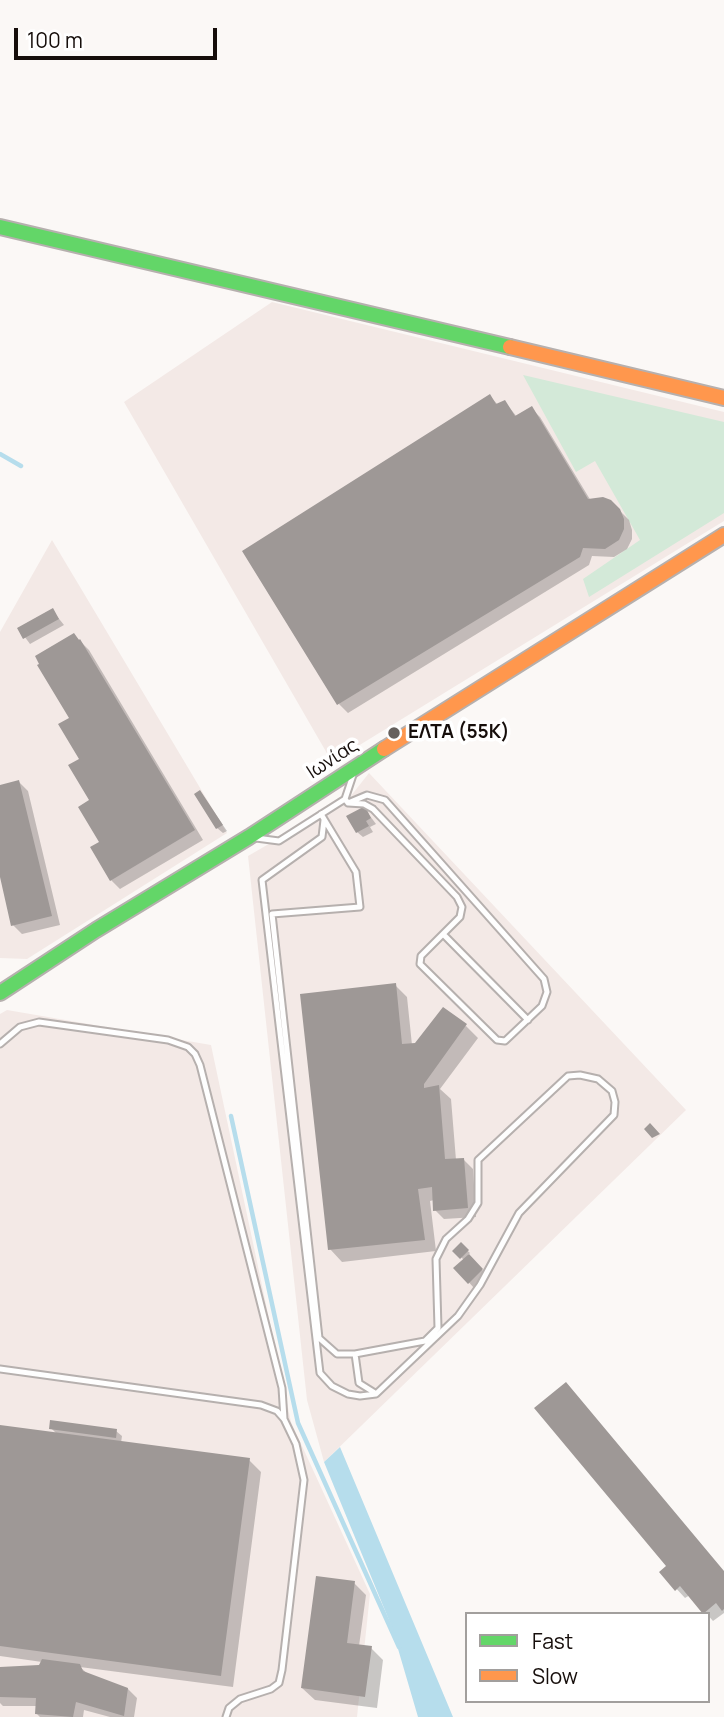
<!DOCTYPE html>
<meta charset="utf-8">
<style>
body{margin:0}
#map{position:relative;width:724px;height:1717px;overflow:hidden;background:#fbf8f6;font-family:Manrope,sans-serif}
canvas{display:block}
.legend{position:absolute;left:465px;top:1612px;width:245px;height:91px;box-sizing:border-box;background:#fff;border:2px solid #a29f9d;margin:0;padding:9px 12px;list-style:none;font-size:21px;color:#160e0b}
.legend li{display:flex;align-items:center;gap:14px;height:35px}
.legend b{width:35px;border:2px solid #a29f9d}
.scale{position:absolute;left:14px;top:28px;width:203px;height:32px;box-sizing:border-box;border:4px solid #160e0b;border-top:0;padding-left:9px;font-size:21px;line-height:24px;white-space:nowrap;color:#160e0b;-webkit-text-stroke:5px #fff;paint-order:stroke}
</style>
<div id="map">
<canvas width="724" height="1717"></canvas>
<ul class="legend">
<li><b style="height:9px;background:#63d668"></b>Fast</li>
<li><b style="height:9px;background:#ff974d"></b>Slow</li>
</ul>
<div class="scale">100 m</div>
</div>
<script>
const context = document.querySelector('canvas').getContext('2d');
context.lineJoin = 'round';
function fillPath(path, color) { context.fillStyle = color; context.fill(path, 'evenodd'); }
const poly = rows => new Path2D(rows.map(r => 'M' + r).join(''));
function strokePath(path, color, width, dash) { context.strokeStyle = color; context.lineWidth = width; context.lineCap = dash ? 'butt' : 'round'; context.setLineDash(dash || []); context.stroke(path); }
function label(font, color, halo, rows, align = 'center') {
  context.font = font + ' Manrope,sans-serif'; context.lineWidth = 7; context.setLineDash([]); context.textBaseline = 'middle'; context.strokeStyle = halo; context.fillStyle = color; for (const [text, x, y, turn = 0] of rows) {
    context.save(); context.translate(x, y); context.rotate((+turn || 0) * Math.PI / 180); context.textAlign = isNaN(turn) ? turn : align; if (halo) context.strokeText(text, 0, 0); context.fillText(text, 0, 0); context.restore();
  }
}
fillPath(poly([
 [272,302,724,412,724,521,332,762,124,402],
 [52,540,227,833,27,959,0,958,0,632],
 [369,773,686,1110,324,1462,307,1400,248,856,350,797],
 [7,1010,211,1045,291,1422,370,1594,357,1717,0,1717,0,1014]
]), '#f3e9e6');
fillPath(poly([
 [523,375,724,422,724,513,589,597,583,579,640,540,595,461,576,472]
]), '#d3e9d8');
fillPath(poly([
 [340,1447,453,1717,418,1717,391,1625,324,1462]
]), '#b6ddec');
fillPath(poly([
 [490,396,498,405,505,402,517,417,531,408,540,417,591,501,610,501,629,520,632,530,632,539,627,549,614,557,592,556,589,565,348,713,339,704],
 [52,610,64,625,30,644,19,629],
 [74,635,89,650,203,840,120,889,111,880,71,718],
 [19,782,28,791,60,925,22,934,13,925,0,870,0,786],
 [200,792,227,831,223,833,217,828],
 [364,808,376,824,370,827,373,832,363,837,357,832],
 [395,985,407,997,412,1045,466,1026,478,1038,440,1089,451,1099,456,1160,464,1160,473,1169,476,1217,444,1219,435,1210,434,1200,430,1201,436,1251,342,1262,330,1249],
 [461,1245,470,1253,468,1255,488,1276,474,1288,456,1268,464,1260,455,1251],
 [0,1426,57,1434,51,1428,116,1431,122,1436,121,1443,249,1460,261,1472,233,1687,80,1667,89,1675,128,1689,137,1698,134,1717,110,1717,84,1710,83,1717,40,1717,37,1714,37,1706,3,1706,0,1703,0,1668,40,1667,42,1662,0,1656],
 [724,1571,724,1613,713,1621,690,1595,685,1598,661,1572],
 [354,1583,366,1595,359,1646,371,1648,383,1660,377,1708,315,1700,302,1688]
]), '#0003');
strokePath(poly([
 [0,454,21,466],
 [231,1116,298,1423,399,1647]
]), '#b6ddec', 4.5);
fillPath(poly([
 [490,394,496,404,505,400,515,416,532,406,588,499,603,497,611,500,620,509,624,519,624,529,619,540,605,549,583,548,580,557,337,705,242,551],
 [53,608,59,619,23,639,17,628],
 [74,633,79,640,80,639,195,830,110,881,90,847,99,842,78,807,89,800,68,765,79,759,58,724,69,718,37,665,39,664,35,656],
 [19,780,52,916,11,926,0,877,0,785],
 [200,790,223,825,216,829,194,794],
 [365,806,371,818,366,821,369,826,356,833,346,816],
 [396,983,402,1044,415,1043,443,1007,467,1024,424,1084,424,1088,439,1085,445,1159,464,1158,468,1208,433,1211,432,1187,418,1189,425,1240,328,1250,300,994],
 [650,1123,660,1134,652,1138,644,1129],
 [461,1242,469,1250,460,1259,452,1251],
 [469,1254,483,1269,468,1284,453,1268],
 [566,1382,724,1571,724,1609,722,1611,716,1603,703,1614,680,1586,675,1591,659,1572,666,1566,534,1408],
 [50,1420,117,1429,116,1438,49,1429],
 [0,1425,250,1458,221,1676,0,1646],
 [316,1576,355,1581,347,1643,372,1646,365,1697,301,1688],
 [42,1659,80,1664,83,1671,128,1688,124,1716,76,1702,73,1717,35,1714,36,1698,0,1697,0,1667,39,1665]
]), '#9e9896');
const lane = poly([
 [345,799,348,803,364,804,373,809,457,897,462,907,460,917,421,956,420,964,497,1040,505,1041,542,1006,547,992,544,979,385,800,367,795,348,803],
 [321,814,356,872,360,907,272,914,319,1338,337,1354,355,1354,425,1341,438,1328,436,1259,446,1239,468,1219,478,1203,478,1160,568,1076,580,1075,598,1079,612,1091,615,1102,614,1115,519,1213,480,1285,458,1316,376,1394,360,1396,348,1394,332,1386,320,1373,262,880,322,837,324,820],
 [256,838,279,841,345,799,354,772],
 [443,934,528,1020],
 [0,1044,20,1027,39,1022,168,1040,188,1047,195,1054,200,1065,282,1388,284,1419],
 [355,1354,359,1383,375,1393],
 [0,1369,261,1405,277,1411,284,1419,296,1444,304,1480,282,1670,279,1683,271,1689,240,1699,229,1708,226,1717]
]);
const fast = poly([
 [0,227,510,347],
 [0,993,96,930,249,837,384,749]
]);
const slow = poly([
 [510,347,724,398],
 [384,749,724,535]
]);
strokePath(lane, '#b6b0ae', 9);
strokePath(fast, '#b6b0ae', 18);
strokePath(slow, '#b6b0ae', 18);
strokePath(lane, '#fefefe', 5);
strokePath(fast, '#63d668', 14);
strokePath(slow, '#ff974d', 14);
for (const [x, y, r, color] of [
 [394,733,7,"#66605d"]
]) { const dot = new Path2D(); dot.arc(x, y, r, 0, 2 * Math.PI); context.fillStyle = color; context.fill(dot); strokePath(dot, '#fff', 2.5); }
label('bold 19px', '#160e0b', '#fff', [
 ["ΕΛΤΑ (55Κ)",408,733]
], 'left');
label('19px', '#160e0b', '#fff', [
 ["Ιωνίας",333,759,-33]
]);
</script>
